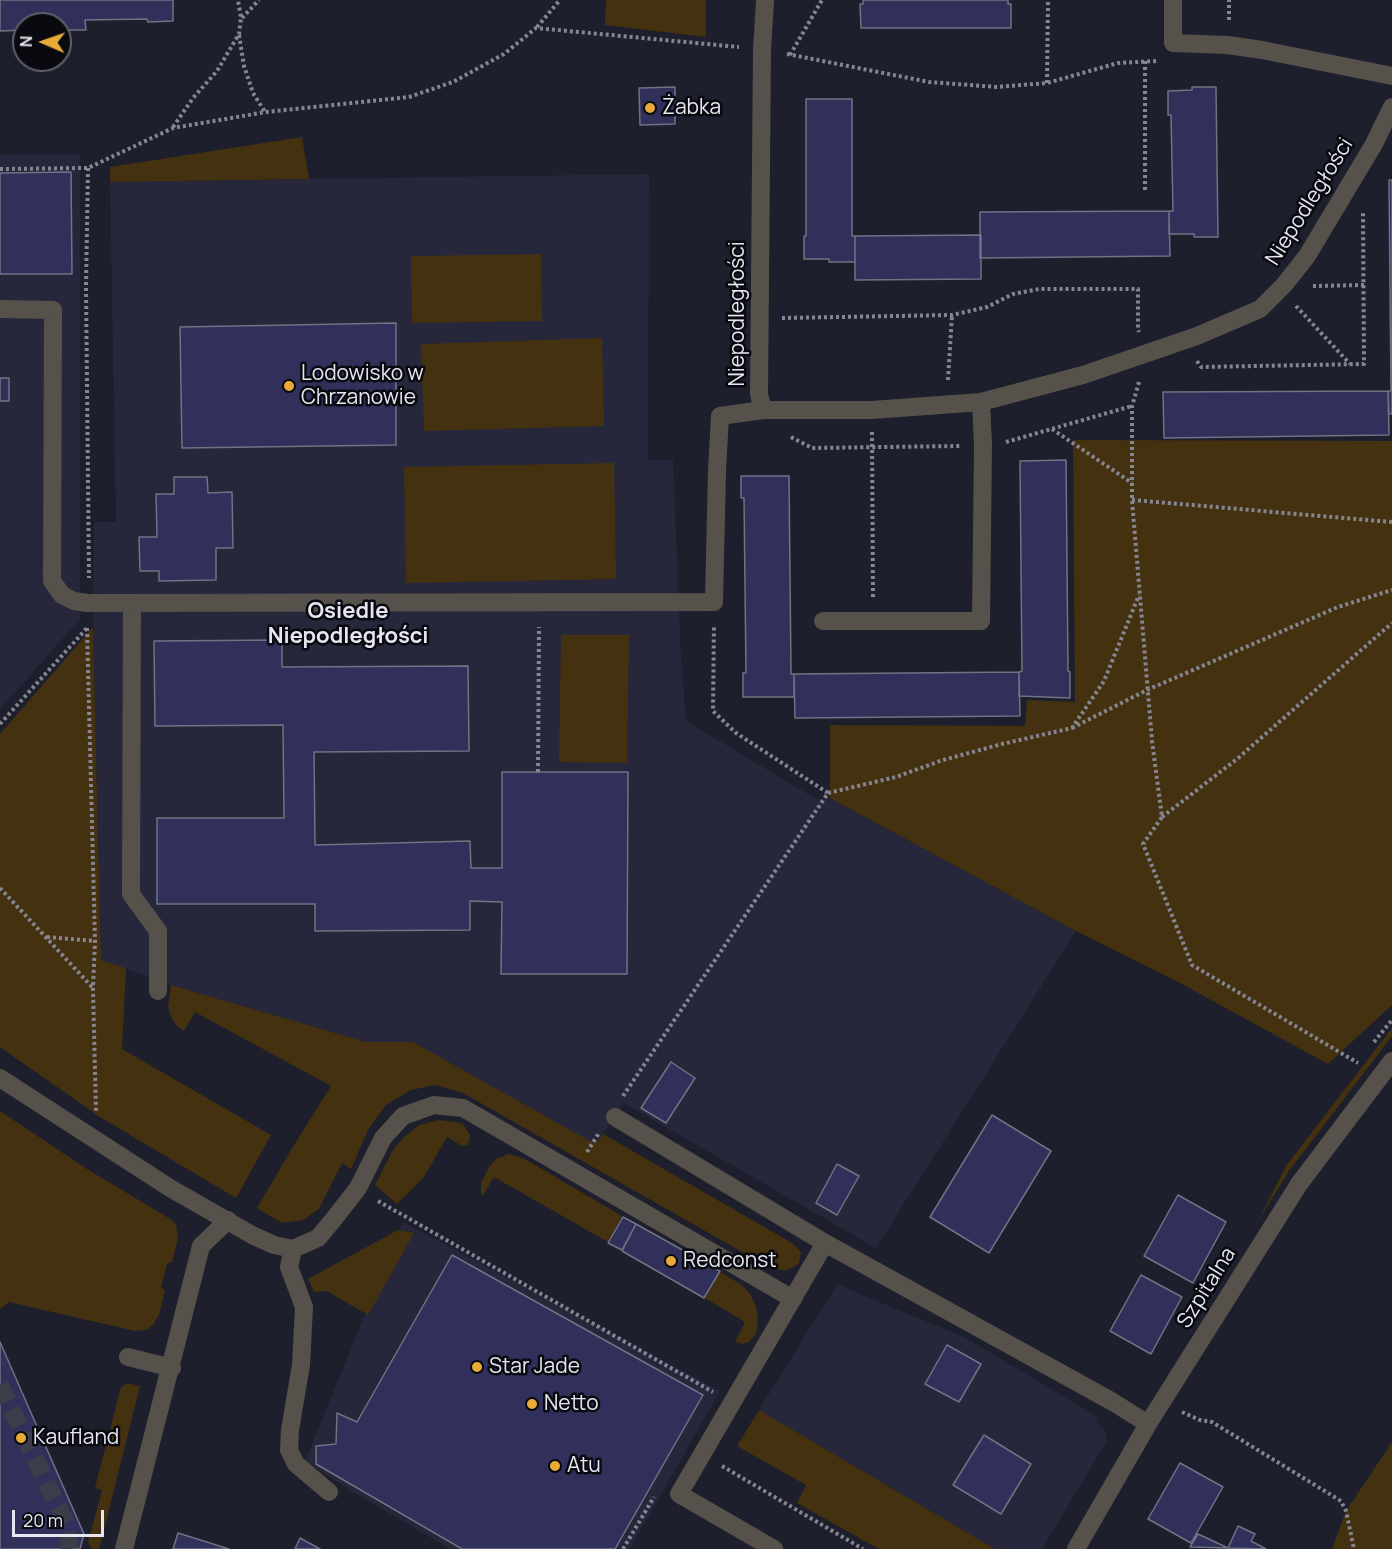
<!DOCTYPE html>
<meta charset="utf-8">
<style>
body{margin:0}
#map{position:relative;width:1392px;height:1549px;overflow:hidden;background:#1e1f2d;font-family:Manrope,sans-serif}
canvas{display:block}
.north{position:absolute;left:12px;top:12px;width:60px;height:60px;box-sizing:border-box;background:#090910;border:2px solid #61616a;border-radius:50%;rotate:272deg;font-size:16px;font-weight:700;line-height:24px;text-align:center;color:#e5e6f0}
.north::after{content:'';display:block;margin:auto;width:21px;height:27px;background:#e8ab37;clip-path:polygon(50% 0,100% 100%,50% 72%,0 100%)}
.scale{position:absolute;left:12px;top:1510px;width:92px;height:27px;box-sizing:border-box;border:3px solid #e5e6f0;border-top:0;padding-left:8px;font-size:18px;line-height:21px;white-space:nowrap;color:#e5e6f0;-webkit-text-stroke:4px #090910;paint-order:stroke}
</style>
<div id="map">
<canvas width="1392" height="1549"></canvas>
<div class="north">N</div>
<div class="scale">20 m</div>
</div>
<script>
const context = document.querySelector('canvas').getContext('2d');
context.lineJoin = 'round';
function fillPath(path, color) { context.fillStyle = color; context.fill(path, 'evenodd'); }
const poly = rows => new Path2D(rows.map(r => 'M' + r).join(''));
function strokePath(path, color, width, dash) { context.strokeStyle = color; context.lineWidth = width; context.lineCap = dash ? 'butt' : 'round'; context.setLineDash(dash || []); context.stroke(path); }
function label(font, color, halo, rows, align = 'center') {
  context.font = font + ' Manrope,sans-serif'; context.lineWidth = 5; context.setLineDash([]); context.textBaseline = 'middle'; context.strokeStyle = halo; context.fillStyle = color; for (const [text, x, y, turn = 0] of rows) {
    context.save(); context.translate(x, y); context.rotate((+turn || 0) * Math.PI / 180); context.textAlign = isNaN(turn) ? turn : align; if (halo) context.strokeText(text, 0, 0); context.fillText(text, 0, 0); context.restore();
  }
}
fillPath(poly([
 [80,154,80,619,0,709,0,155],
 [649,174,648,460,673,460,681,657,686,721,816,799,830,798,1076,931,876,1248,624,1103,595,1145,413,1042,366,1042,171,985,101,960,93,627,94,522,116,522,110,182],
 [403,1222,720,1391,630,1549,450,1549,353,1492,305,1461],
 [838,1283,852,1291,964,1337,1098,1417,1096,1421,1106,1432,1106,1443,1042,1549,995,1549,759,1410]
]), '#26273b');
fillPath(poly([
 [606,0,706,0,706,37,605,25],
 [302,137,309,179,110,182,110,167],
 [541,254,542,321,412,323,411,256],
 [602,338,604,426,424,431,421,344],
 [1073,440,1392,441,1392,1005,1328,1064,1180,983,1076,931,830,798,830,725,1025,726,1027,700,1075,702],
 [614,463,616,579,406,583,404,467],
 [93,627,101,960,126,968,122,1049,271,1135,236,1198,100,1117,0,1047,0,734],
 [561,635,629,635,627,763,559,762],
 [171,985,366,1042,413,1042,595,1144,603,1134,792,1243,801,1252,799,1264,787,1270,772,1269,463,1093,435,1085,411,1090,386,1105,368,1130,351,1169,342,1163,319,1209,303,1220,282,1223,257,1208,294,1145,331,1086,195,1012,184,1031,177,1026,172,1019,168,1007],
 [1392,1028,1392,1036,1289,1171,1258,1221,1286,1166],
 [0,1111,87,1169,172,1220,176,1225,178,1238,172,1262,167,1264,161,1287,165,1291,159,1315,152,1326,146,1330,135,1331,9,1302,0,1309],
 [440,1120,456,1122,463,1124,470,1135,468,1145,462,1146,447,1137,424,1177,397,1204,375,1185,393,1150,403,1138,419,1125],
 [509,1154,525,1159,622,1216,608,1242,494,1177,483,1195,481,1195,481,1183,489,1167,496,1159],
 [398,1230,414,1233,368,1315,327,1291,314,1292,308,1279],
 [720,1272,742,1285,750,1294,756,1306,758,1319,756,1334,749,1342,742,1344,735,1342,745,1322,705,1298],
 [127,1383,140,1386,99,1549,92,1549,88,1542,102,1490,95,1488,121,1387],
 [759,1410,995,1549,879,1549,797,1503,806,1485,737,1446],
 [1392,1442,1392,1549,1332,1549,1346,1511]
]), '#44310f');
const building = poly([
 [0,0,173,0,173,21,148,22,147,19,85,20,86,30,60,30,60,24,24,24,24,30,0,31,0,0],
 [863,0,1008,0,1008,4,1011,4,1011,28,861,28,860,4,863,4,863,0],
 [675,87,675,124,640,125,639,88,675,87],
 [1192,87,1216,87,1218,237,1194,237,1194,234,1169,234,1169,211,1173,211,1171,115,1168,115,1168,91,1192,90,1192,87],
 [806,99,852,99,852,236,855,236,855,262,829,262,829,259,804,259,804,236,806,236,806,99],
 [71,172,72,274,0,274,0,173,71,172],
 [1389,180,1392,180,1392,414,1389,414,1388,391,1391,391,1389,180],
 [1169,211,1170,256,980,258,980,212,1169,211],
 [981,235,981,279,855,280,855,236,981,235],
 [396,323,396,445,182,448,180,327,396,323],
 [0,378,9,378,9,401,0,401,0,378],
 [1388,391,1389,435,1164,438,1163,392,1388,391],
 [1066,460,1068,671,1070,672,1070,698,1019,696,1019,672,1022,671,1020,461,1066,460],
 [741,476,789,476,791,674,794,674,794,697,743,697,743,673,746,673,744,498,741,498,741,476],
 [174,477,207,477,208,493,232,492,233,548,216,548,216,580,159,581,159,571,140,571,139,537,157,537,156,494,174,494,174,477],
 [282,640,282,667,468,666,469,751,314,752,315,845,470,841,471,868,502,868,502,772,628,772,627,974,501,974,502,902,470,901,470,930,315,931,315,904,157,904,157,818,284,818,283,725,155,726,154,641,282,640],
 [1019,672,1020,716,795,718,794,674,1019,672],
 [671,1062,695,1078,666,1123,641,1108,671,1062],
 [992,1115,1051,1151,989,1253,930,1217,992,1115],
 [837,1164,859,1176,837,1215,816,1203,837,1164],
 [1178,1195,1226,1222,1193,1283,1144,1256,1178,1195],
 [623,1217,636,1224,622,1250,608,1243,623,1217],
 [636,1224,720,1271,704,1298,622,1251,636,1224],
 [452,1255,703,1395,615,1549,462,1549,316,1464,316,1446,336,1444,337,1413,357,1422,452,1255],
 [1141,1275,1182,1297,1151,1354,1110,1331,1141,1275],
 [0,1342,84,1534,80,1549,0,1549,0,1342],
 [947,1345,981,1364,959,1402,925,1384,947,1345],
 [984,1435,1031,1464,1001,1514,953,1485,984,1435],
 [1180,1463,1223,1487,1191,1543,1148,1519,1180,1463],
 [1238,1526,1255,1534,1251,1541,1266,1549,1190,1547,1198,1534,1228,1548,1238,1526],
 [178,1533,229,1549,173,1549,178,1533],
 [300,1538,320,1549,295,1549,300,1538]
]);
fillPath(building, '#30305a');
strokePath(building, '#717284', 1.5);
strokePath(poly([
 [0,1385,66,1524,70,1549]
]), '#3c3d4a', 18, [18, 9]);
strokePath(poly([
 [242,18,259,0],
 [1229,20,1229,0],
 [537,27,560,0],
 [239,35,244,66,253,93,265,112],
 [787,54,929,82,997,87,1047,83,1118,63,1157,61],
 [790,55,822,0],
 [1145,61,1145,192],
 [1047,83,1048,0],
 [173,127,193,98,217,71,239,34,241,18,238,0],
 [88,168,86,286,89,578],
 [0,169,88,168,173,128,266,112,409,97,453,82,504,54,536,28,739,47],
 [1313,286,1364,285],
 [1296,306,1350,364],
 [782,318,952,315,987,307,1013,294,1039,289,1138,289,1138,329,1139,332],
 [1197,361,1201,367,1364,364,1363,212],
 [948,380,952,315],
 [1139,382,1132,406,1132,500,1152,741,1162,817,1143,844,1192,965,1358,1063],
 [1052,429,1132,483],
 [872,432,873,599],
 [791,437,812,448,960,446],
 [1006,442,1132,406],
 [1132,500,1392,522],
 [87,628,95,941,93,988,96,1112],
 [0,724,87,628],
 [1072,728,1147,690,1338,607,1392,590],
 [538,772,539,627],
 [828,793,896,777,943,760,1002,744,1072,728,1104,681,1139,595],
 [1162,817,1237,759,1392,623],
 [0,888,93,988],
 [47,937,95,941],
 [1374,1042,1392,1020],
 [623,1096,828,793,736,733,713,711,714,626],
 [587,1152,599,1133],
 [378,1201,713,1392],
 [1182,1412,1200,1420,1212,1422,1341,1501,1346,1511,1354,1549],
 [722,1466,863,1549],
 [623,1549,654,1497]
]), '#858692', 4, [3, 3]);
strokePath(poly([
 [765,0,762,50,759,394,763,410,872,410,981,402,1083,375,1197,336,1260,309,1284,285,1307,256,1374,144,1392,107],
 [1173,0,1173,43,1228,45,1262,50,1392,76],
 [0,309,53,310,52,581,62,595,74,601,87,603,714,602,717,470,720,416,763,410],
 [132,603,131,894,158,931,158,991],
 [823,621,981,621,983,445,981,402],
 [0,1078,170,1188,252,1235,274,1245,293,1249,318,1238,333,1220,358,1188,383,1138,403,1116,434,1105,463,1108,793,1299],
 [615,1117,825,1243,1113,1402,1148,1424],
 [293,1249,289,1267,304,1307,301,1365,290,1430,289,1450,296,1464,329,1492],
 [128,1357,172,1368],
 [124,1549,201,1246,228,1220],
 [774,1549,679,1494,825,1243],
 [1076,1549,1148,1424,1299,1184,1392,1061]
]), '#56524b', 18);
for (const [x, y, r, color] of [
 [650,108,6,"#e8ab37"],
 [289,386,6,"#e8ab37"],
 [671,1261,6,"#e8ab37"],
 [477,1367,6,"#e8ab37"],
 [532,1404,6,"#e8ab37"],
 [21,1438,6,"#e8ab37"],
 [555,1466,6,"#e8ab37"]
]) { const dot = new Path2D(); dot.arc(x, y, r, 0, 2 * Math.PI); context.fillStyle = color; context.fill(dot); strokePath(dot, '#090910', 2); }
label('21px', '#e5e6f0', '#090910', [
 ["Żabka",662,108],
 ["Lodowisko w",301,374],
 ["Chrzanowie",301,398],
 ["Redconst",683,1261],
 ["Star Jade",489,1367],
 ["Netto",544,1404],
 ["Kaufland",33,1438],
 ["Atu",567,1466]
], 'left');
label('21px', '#e5e6f0', '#090910', [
 ["Niepodległości",1310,202,-58],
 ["Niepodległości",738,314,-90],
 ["Szpitalna",1207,1288,-58]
]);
label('bold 22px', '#e5e6f0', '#090910', [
 ["Osiedle",348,612],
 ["Niepodległości",348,637]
]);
</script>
